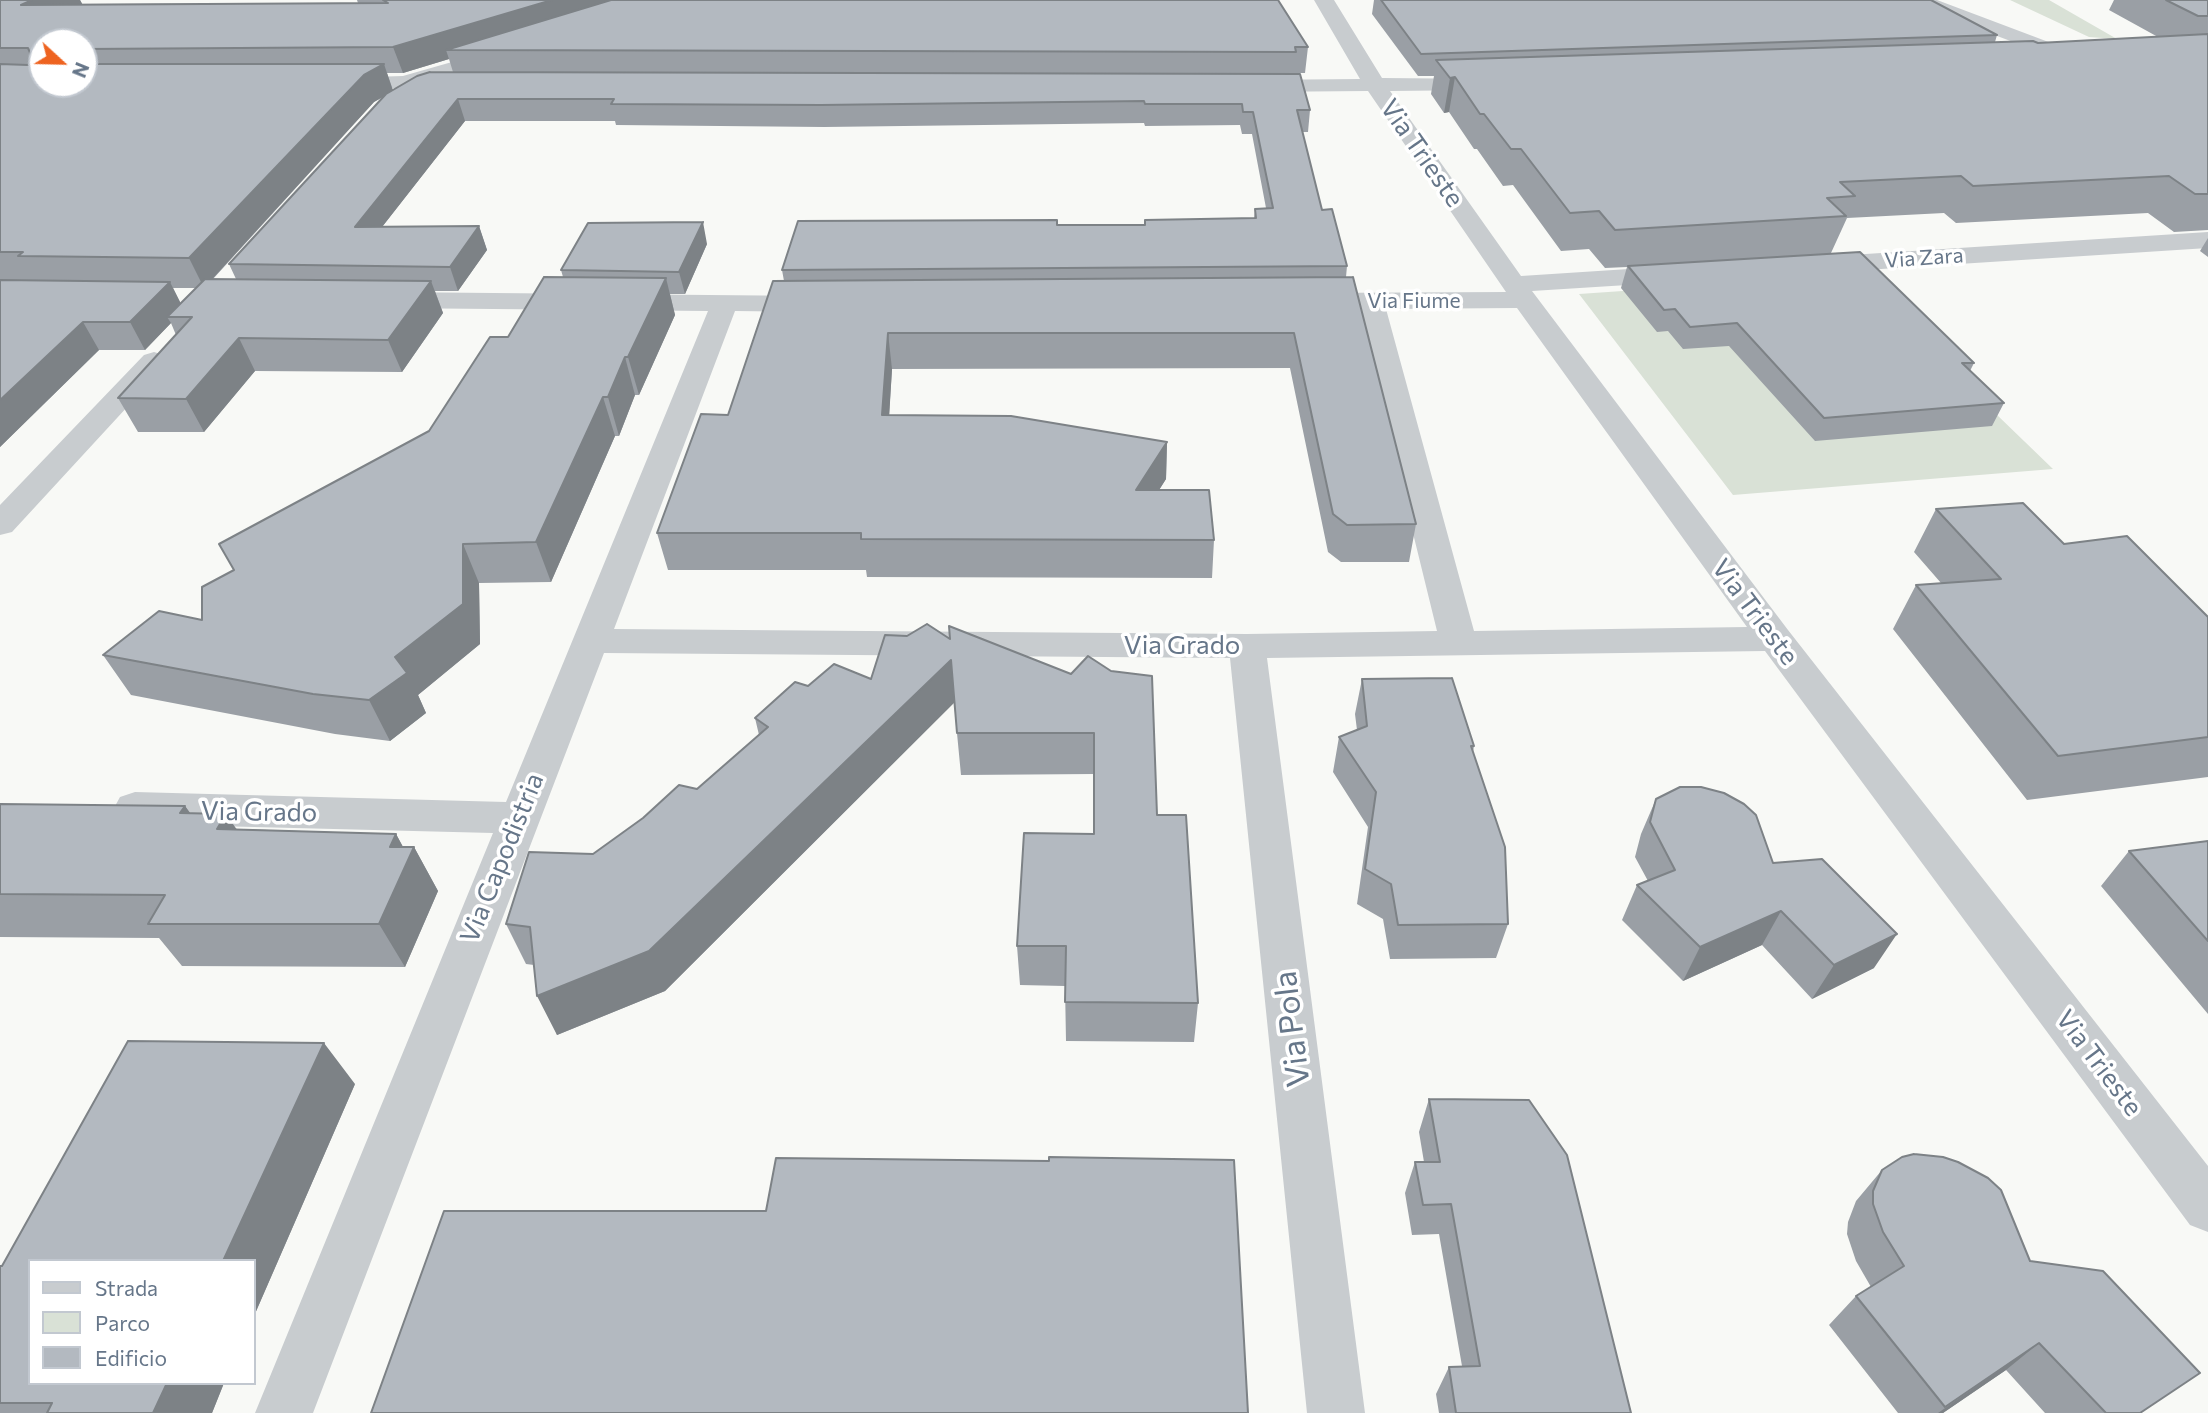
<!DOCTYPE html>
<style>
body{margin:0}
#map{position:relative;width:2208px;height:1413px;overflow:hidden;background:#f8f9f6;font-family:Commissioner,sans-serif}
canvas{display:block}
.legend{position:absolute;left:28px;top:1259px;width:228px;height:126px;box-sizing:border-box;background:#fff;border:2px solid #c2c8d0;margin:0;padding:9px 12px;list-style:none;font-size:21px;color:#667689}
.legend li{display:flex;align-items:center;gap:14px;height:35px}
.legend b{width:35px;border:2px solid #c2c8d0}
.north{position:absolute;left:28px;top:28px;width:70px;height:70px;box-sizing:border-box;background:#fff;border:2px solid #c2c8d0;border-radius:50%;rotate:112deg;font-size:19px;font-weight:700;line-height:28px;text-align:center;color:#667689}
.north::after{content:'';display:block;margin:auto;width:24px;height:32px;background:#ee6320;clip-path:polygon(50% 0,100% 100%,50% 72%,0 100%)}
</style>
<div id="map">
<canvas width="2208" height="1413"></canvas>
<ul class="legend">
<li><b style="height:9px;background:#c8cccf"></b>Strada</li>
<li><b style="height:19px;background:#d9e1d6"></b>Parco</li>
<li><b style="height:19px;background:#b3b9c0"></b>Edificio</li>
</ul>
<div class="north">N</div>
</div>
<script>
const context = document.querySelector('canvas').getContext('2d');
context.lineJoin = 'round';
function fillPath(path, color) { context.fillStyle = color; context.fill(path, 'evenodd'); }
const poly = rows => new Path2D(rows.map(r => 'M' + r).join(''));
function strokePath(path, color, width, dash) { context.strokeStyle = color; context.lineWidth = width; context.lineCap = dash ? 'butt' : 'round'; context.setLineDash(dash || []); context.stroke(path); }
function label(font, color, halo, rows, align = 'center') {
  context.font = font + ' Commissioner,sans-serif'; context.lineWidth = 7; context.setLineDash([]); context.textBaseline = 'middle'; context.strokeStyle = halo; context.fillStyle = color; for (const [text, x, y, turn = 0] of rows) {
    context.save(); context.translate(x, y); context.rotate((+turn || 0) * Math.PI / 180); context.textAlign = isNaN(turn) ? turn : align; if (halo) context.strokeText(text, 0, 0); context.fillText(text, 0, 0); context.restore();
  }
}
fillPath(poly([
 [2010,0,2049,0,2117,39,2089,37],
 [1855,275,1966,385,2053,469,1733,495,1579,294]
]), '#d9e1d6');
fillPath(poly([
 [1314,0,1334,0,1382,78,1493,79,1496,84,1493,89,1485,90,1390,91,1521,276,1675,266,1684,268,1688,274,1684,280,1675,282,1532,291,1788,630,2208,1166,2208,1232,2190,1225,1765,651,1267,658,1365,1413,1307,1413,1230,658,604,653,313,1413,255,1413,493,833,135,824,120,819,114,808,120,797,135,792,506,802,708,311,386,308,376,306,372,300,376,294,386,292,816,296,826,298,830,304,826,310,816,312,735,311,614,629,1247,634,1437,631,1358,309,1307,309,1297,307,1293,301,1297,295,1307,293,1506,292,1368,91,1252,92,1244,91,1241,86,1244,81,1252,80,1360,79,1314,0],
 [1517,308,1747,627,1474,631,1386,309,1517,308],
 [1909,0,1937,0,2083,55,2086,59,2083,63,2069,63,1912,4,1909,0],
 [501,48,508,50,511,54,508,58,404,88,338,90,330,89,327,84,330,79,338,78,403,76,501,48],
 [2208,232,2208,248,1819,273,1810,271,1806,265,1810,259,1819,257,2208,232],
 [154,352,164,355,168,361,164,367,12,532,0,535,0,505,144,355,154,352]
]), '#c8cccf');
fillPath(poly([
 [0,0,80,0,82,4,358,3,357,0,1278,0,1308,47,1305,73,1294,73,1294,74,1310,110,1308,132,1302,132,1322,210,1347,266,1346,277,1416,524,1409,562,1341,562,1328,552,1290,368,892,369,889,415,1167,442,1166,479,1159,490,1214,540,1212,578,867,577,866,570,668,570,657,533,728,415,784,281,782,270,1057,225,1145,225,1254,218,1255,209,1266,208,1252,134,1242,134,1240,125,1145,126,1144,123,824,127,616,125,615,121,465,121,382,227,479,226,487,250,458,291,435,291,443,313,402,372,255,371,204,432,138,432,118,398,176,335,171,323,145,350,99,350,0,447],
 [42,42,84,42,84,84],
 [449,59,453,72,393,90,387,73,403,73],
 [385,96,229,264,236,279,213,279,374,102],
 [173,288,196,288,181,304],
 [1374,0,1931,0,1997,35,1995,42,2038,43,2158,37,2109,10,2114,0,2208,0,2208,230,2174,232,2148,213,1956,223,1944,213,1847,218,1831,253,1974,363,1970,371,2004,403,1992,426,1815,441,1729,346,1683,349,1668,331,1657,332,1621,288,1627,267,1605,268,1589,249,1561,251,1513,185,1503,186,1477,149,1474,149,1449,112,1444,113,1431,94,1434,76,1418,76,1372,14],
 [2208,238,2208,257,2200,251],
 [707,244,685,294,670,294,675,315,639,395,635,395,619,436,615,436,551,582,479,583,480,644,418,695,426,713,390,741,335,734,131,695,103,655,202,620,234,570,429,431,508,337,563,277,561,270],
 [1936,509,2064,544,2208,617,2208,777,2027,800,1893,629,1916,585,1941,583,1914,552],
 [950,639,1071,674,1157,815,1198,1003,1194,1042,1066,1041,1065,986,1020,985,1017,946,1094,834,1094,774,961,775,954,702,665,991,557,1035,534,965,526,964,506,924,593,854,697,789,759,735,755,718,808,686,871,679],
 [1362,679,1474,746,1473,752,1508,924,1496,958,1390,959,1383,919,1357,904,1368,827,1333,772,1339,737,1357,730,1355,714],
 [1656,799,1773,863,1874,968,1812,999,1762,945,1683,981,1622,920,1637,885,1648,881,1635,857,1641,834],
 [0,804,185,806,190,813,237,829,396,834,403,847,414,847,438,891,405,967,182,966,159,938,0,937],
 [2208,841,2208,1014,2101,886,2129,851],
 [355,1084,254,1316,254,1261,224,1383,212,1413,0,1413,0,1266],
 [1429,1099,1631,1413,1439,1413,1436,1394,1449,1367,1462,1366,1439,1234,1412,1235,1405,1193,1415,1162,1424,1162,1419,1132],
 [1882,1170,2030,1261,2140,1413,2045,1413,2006,1370,1943,1413,1898,1413,1829,1325,1856,1296,1871,1287,1856,1261,1847,1234,1848,1222,1856,1201]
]), '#9a9fa5');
fillPath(poly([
 [32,0,80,0,84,7,21,5],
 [552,0,640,0,446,50,449,59,403,73,393,47],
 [384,64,393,91,374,102,204,288,189,258,364,75],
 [1455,77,1449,112,1444,113,1450,78],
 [458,99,465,121,364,250,355,227],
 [703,222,707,244,685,294,679,272],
 [479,226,487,250,458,291,450,267],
 [666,278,675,315,639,395,628,357],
 [431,281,443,313,402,372,388,340],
 [170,282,184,310,167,317,171,323,145,350,130,322],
 [83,322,99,350,0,447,0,400],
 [888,333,892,369,887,452,882,415],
 [239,338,255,371,204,432,186,399],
 [625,357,635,395,619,436,608,397],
 [603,397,615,436,551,582,536,542],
 [1167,442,1166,479,1135,528,1136,490],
 [463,544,479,583,480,644,418,695,426,713,390,741,369,700],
 [951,660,956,701,665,991,557,1035,537,996],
 [185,806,216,849,180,813],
 [226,814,256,857,217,829],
 [396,834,409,858,414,847,438,891,405,967,379,924,390,847],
 [1781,911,1762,945,1683,981,1700,947],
 [1897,934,1874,968,1812,999,1834,965],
 [324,1043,355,1084,254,1316,254,1261,223,1261],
 [2039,1343,2006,1370,1943,1413,1938,1413],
 [167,1383,224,1383,212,1413,153,1413]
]), '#7d8286');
const building = poly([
 [0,0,32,0,21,5,388,3,383,0,552,0,393,47,84,49,84,42,42,42,42,84,84,84,84,64,384,64,364,75,189,258,18,256,23,252,0,252,0,64,28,65,41,58,38,55,31,55,28,48,0,48,0,0],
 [611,0,1278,0,1308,47,1295,47,1296,52,446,50,611,0],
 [1381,0,1931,0,1997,35,1421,54,1381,0],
 [2166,0,2208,0,2208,16,2198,16,2166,0],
 [2208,34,2208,194,2195,194,2169,176,1973,186,1961,176,1840,182,1855,196,1827,198,1846,216,1615,230,1599,211,1570,213,1521,149,1511,149,1484,114,1480,114,1455,77,1450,78,1436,60,2033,41,2038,43,2208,34],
 [430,72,1300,74,1310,110,1297,110,1322,210,1332,209,1347,266,782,270,798,221,1057,220,1057,225,1145,225,1145,220,1256,218,1255,209,1273,208,1253,112,1243,112,1242,104,1145,104,1144,101,821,105,611,104,614,99,458,99,355,227,479,226,450,267,229,264,386,94,417,76,430,72],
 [703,222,679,272,561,270,588,223,703,222],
 [1860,252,1974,363,1962,363,2004,403,1824,418,1737,323,1690,327,1675,309,1664,310,1628,266,1860,252],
 [544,277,666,278,628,357,625,357,608,397,603,397,536,542,463,544,463,604,395,657,407,673,369,700,313,694,103,655,159,611,202,620,202,587,234,570,219,544,429,431,490,337,508,337,544,277],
 [1353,277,1416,524,1347,525,1333,514,1294,333,888,333,882,415,1011,416,1167,442,1136,490,1209,490,1214,540,861,539,861,533,657,533,701,414,728,415,773,281,1353,277],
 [205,279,431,281,388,340,239,338,186,399,118,398,192,317,167,317,205,279],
 [0,280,170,282,130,322,83,322,0,400,0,280],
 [2023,503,2064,544,2127,536,2208,617,2208,737,2058,756,1916,585,2001,579,1936,509,2023,503],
 [927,624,950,639,949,626,1071,674,1088,656,1111,671,1152,676,1157,815,1186,815,1198,1003,1065,1002,1066,946,1017,946,1024,833,1094,834,1094,733,957,733,951,660,649,951,537,996,530,927,506,924,529,852,593,854,643,818,679,785,697,789,768,727,755,718,795,682,808,686,834,664,871,679,885,635,907,636,927,624],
 [1452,678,1474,746,1471,746,1505,847,1508,924,1398,925,1391,884,1365,869,1376,792,1339,737,1367,726,1362,679,1452,678],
 [1680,787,1701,787,1724,793,1744,804,1756,815,1773,863,1822,859,1897,934,1834,965,1781,911,1700,947,1637,885,1675,870,1650,822,1656,799,1680,787],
 [0,804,185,806,180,813,226,814,217,829,396,834,390,847,414,847,379,924,148,924,165,895,0,894,0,804],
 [2208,841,2208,941,2129,851,2208,841],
 [128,1041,324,1043,223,1261,30,1261,30,1383,167,1383,153,1413,47,1413,52,1403,0,1403,0,1266,2,1266,128,1041],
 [1429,1099,1529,1100,1567,1155,1631,1413,1456,1413,1449,1367,1480,1366,1451,1204,1423,1205,1415,1162,1440,1162,1429,1099],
 [1914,1154,1943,1157,1958,1162,1988,1178,2001,1190,2030,1261,2103,1271,2200,1373,2140,1413,2106,1413,2039,1343,1945,1407,1856,1296,1904,1266,1883,1232,1873,1204,1873,1191,1882,1170,1902,1157,1914,1154],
 [1049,1157,1234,1160,1248,1413,371,1413,444,1211,766,1211,776,1158,1049,1161,1049,1157]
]);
fillPath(building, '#b3b9c0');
strokePath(building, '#7d8286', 2);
label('21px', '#667689', '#fff', [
 ["Via Zara",1924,258,-4],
 ["Via Fiume",1414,301]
]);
label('26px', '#667689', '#fff', [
 ["Via Trieste",1422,153,55],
 ["Via Trieste",1755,612,53],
 ["Via Grado",1182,645],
 ["Via Grado",259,812,1],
 ["Via Capodistria",502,858,-68],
 ["Via Trieste",2099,1063,53]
]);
label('32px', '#667689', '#fff', [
 ["Via Pola",1292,1029,-97]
]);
</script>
